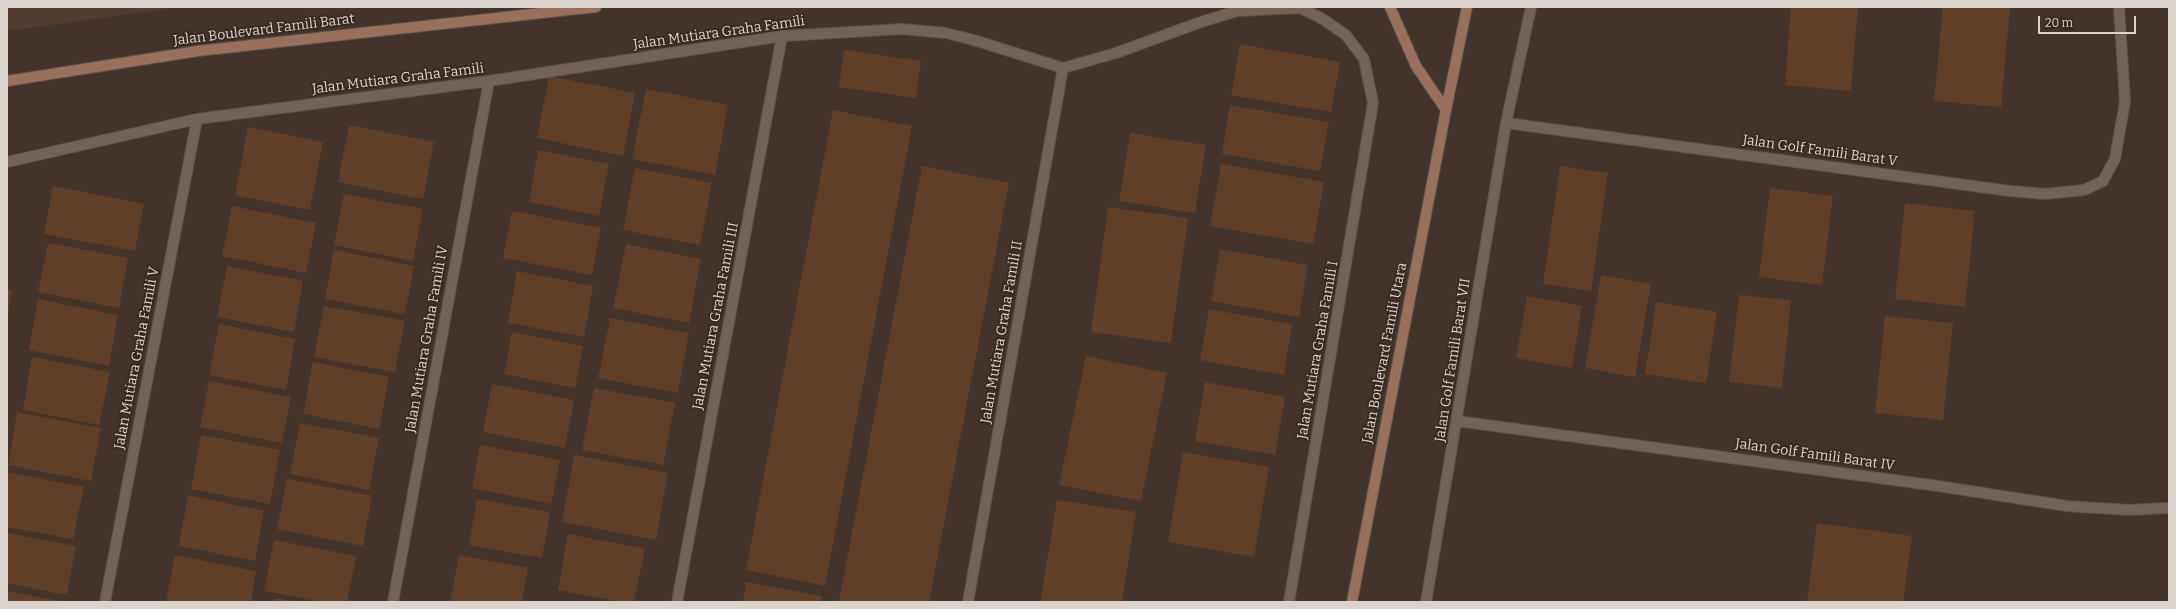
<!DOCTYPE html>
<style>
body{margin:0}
#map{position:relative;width:2176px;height:609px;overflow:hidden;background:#42342b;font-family:Bitter,serif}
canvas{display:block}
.frame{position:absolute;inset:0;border:8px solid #dbd3cd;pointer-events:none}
.scale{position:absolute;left:2038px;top:16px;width:98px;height:18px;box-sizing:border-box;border:2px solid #dbd3cd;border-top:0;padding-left:5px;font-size:12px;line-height:14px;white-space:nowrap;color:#dbd3cd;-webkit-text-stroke:3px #372a21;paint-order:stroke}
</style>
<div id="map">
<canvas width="2176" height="609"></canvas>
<div class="frame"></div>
<div class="scale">20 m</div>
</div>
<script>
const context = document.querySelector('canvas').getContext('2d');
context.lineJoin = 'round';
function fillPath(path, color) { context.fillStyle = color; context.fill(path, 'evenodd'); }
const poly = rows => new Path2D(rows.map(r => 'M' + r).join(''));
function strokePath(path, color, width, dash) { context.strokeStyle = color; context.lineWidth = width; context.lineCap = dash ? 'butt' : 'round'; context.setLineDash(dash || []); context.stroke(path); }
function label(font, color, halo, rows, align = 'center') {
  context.font = font + ' Bitter,serif'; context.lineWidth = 3.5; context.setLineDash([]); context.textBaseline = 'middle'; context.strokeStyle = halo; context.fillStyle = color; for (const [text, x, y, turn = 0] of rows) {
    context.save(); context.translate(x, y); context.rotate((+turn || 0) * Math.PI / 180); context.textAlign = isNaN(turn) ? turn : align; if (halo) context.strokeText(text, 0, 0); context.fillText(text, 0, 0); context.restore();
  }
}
fillPath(poly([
 [7,7,179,7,7,31]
]), '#513d30');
fillPath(poly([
 [1791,7,1858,7,1851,91,1785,85],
 [1943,7,2010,7,2001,107,1934,101],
 [1240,44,1340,62,1331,112,1231,95],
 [844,50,921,61,916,98,839,87],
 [549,76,635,93,623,156,537,138],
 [646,89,728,105,715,175,632,159],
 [1230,105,1329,122,1320,171,1222,154],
 [833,110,912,126,825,586,746,570],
 [349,125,434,142,423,199,338,182],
 [248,127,323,142,310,210,235,195],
 [1130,133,1206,145,1195,213,1119,201],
 [538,150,609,164,599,216,529,202],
 [1221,164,1324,182,1313,244,1210,226],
 [922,166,1009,183,929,602,843,602,839,601],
 [1560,166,1608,173,1591,291,1543,284],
 [635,168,712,183,700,245,623,230],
 [53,186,144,204,135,251,44,234],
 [1770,188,1833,196,1822,285,1759,277],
 [344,194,423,209,413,261,334,245],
 [1905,203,1975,211,1965,307,1895,299],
 [232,206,316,223,306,273,222,256],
 [1108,207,1188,218,1171,343,1091,332],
 [512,211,601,228,592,275,503,258],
 [48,243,128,258,119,308,38,292],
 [626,244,701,259,689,323,613,308],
 [1220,249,1308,265,1299,317,1211,301],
 [334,250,414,266,405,314,325,299],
 [227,266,303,281,294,332,217,317],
 [517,271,593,286,584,337,508,323],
 [1601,275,1651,284,1635,377,1585,368],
 [7,289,12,290,8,313,7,313],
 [1739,295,1791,300,1782,388,1729,382],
 [1527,296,1582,306,1572,368,1516,358],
 [38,299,118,315,109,366,29,350],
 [1656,302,1717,312,1706,383,1645,374],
 [324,306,405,321,395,372,314,357],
 [1209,309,1292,324,1284,375,1200,360],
 [1885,316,1953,323,1943,420,1875,413],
 [610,318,689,333,678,393,598,378],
 [219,324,295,339,286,390,209,375],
 [512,332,583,346,575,388,504,374],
 [1086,356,1167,373,1141,501,1059,485],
 [32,357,110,372,99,425,23,410],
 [313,362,389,377,379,429,303,414],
 [209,381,291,397,282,443,200,427],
 [1205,382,1285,397,1275,455,1195,441],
 [492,384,574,400,565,448,483,432],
 [594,388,675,403,663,465,582,450],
 [17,412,101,428,91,481,8,465],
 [300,423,379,438,369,490,290,474],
 [201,435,280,450,270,504,191,489],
 [480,445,560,460,551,504,472,488],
 [1183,452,1269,467,1254,557,1168,542],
 [574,455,668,473,656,540,562,522],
 [7,472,84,487,73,539,7,527],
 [287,479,372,496,363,546,277,529],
 [188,495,264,511,255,561,179,546],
 [477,499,550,512,542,558,469,545],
 [1057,500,1136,512,1122,602,1040,602],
 [1817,523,1912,536,1903,602,1807,602],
 [7,533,76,546,67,595,7,583],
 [568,534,645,549,634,602,620,602,558,590],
 [274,540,356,556,347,602,321,602,264,591],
 [175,555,256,571,251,602,166,602],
 [459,555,528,568,522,602,450,602],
 [746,582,822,596,820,602,743,602],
 [7,591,60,601,60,602,7,602],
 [275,598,291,601,291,602,274,602]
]), '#613e26');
const street = poly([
 [1506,123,2010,191,2045,194,2084,190,2103,181,2115,159,2125,101,2119,7],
 [7,162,197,119,489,81,782,36,902,29,946,33,977,41,1063,68,1116,53,1198,23,1237,11,1300,8,1321,18,1346,35,1364,59,1373,103,1289,602],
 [1457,421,1938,486,2067,506,2128,510,2169,508],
 [105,602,197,119],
 [393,602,489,81],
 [677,602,782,36],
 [968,602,1063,68],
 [1426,602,1506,123,1531,7]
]);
const secondary = poly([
 [1390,7,1416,66,1446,110],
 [7,81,198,51,596,7],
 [1352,602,1446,110,1467,7]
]);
strokePath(street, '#5e534b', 12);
strokePath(secondary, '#5e534b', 12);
strokePath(street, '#726359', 10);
strokePath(secondary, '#9a705b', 10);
label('14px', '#dbd3cd', '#372a21', [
 ["Jalan Boulevard Famili Barat",264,30,-7],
 ["Jalan Mutiara Graha Famili",719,33,-8],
 ["Jalan Mutiara Graha Famili",398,79,-7],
 ["Jalan Golf Famili Barat V",1820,151,8],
 ["Jalan Mutiara Graha Famili III",716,316,-79],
 ["Jalan Mutiara Graha Famili II",1002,332,-80],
 ["Jalan Mutiara Graha Famili IV",427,339,-80],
 ["Jalan Mutiara Graha Famili I",1318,350,-80],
 ["Jalan Boulevard Famili Utara",1385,353,-79],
 ["Jalan Mutiara Graha Famili V",137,358,-79],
 ["Jalan Golf Famili Barat VII",1453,360,-81],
 ["Jalan Golf Famili Barat IV",1815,455,8]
]);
</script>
